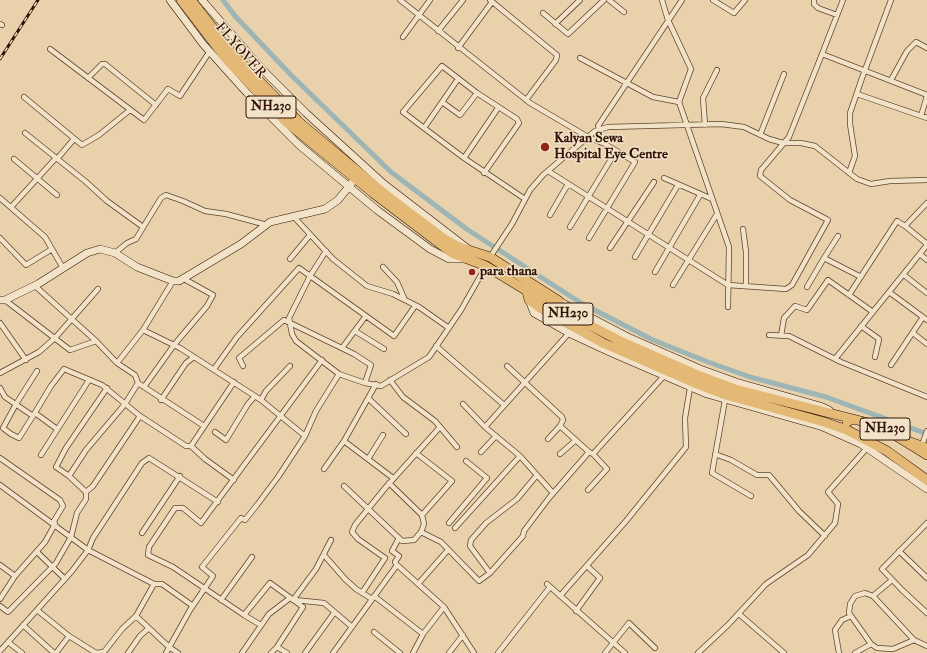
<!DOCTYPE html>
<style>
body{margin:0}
canvas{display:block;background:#e9d2ab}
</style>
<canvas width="927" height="653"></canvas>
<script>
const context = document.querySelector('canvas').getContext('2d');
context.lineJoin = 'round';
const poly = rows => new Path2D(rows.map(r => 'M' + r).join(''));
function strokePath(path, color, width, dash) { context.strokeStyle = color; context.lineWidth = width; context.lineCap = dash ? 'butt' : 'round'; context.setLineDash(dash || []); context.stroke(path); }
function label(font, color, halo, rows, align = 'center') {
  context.font = font + ' "IM FELL Double Pica",serif'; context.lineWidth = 3; context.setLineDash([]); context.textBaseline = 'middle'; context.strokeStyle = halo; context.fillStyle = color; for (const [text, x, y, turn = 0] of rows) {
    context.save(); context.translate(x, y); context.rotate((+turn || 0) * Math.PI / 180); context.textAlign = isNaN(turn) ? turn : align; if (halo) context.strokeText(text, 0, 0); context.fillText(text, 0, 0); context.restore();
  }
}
strokePath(poly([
 [223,0,235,16,291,75,391,172,468,230,581,303,653,340,708,362,750,377,826,397,927,434]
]), '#9db5b5', 5);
const street = poly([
 [400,0,530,103,588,137,605,144,635,162,589,238],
 [490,0,557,55,556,60,526,100],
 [609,0,624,12],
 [662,0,668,20,691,69,679,102,729,247,728,307],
 [713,0,734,13,745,0],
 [814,0,814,4,818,8,837,15],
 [843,0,822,54,927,95],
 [543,13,568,34,604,0],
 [0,24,2,25],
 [555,24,580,0],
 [438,31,463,0],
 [403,37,430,0],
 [458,48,492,2],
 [50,49,144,120,168,89,180,96,210,51],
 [580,58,653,97,679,102],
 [88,78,102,64,105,64,156,105],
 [458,79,424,128,464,158,525,199],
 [891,80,907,51,916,42,927,48],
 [857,94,927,118],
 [24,97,82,145,99,135,130,110],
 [442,102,460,115,477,93],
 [921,116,927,96],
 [705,125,703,98,717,70],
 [424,128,403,112,442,66,477,93,517,119,519,123,484,173],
 [601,130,598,126,682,0],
 [25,133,85,181,107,201,143,227],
 [760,135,784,74],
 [464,158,498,108],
 [14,159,57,195],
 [57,159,74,139],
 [548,171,728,285,786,289,792,285,828,220,790,200,760,176,761,170,789,137,822,54],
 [849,173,855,156,850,124,850,113,862,78,891,0],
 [664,178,712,199],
 [0,198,45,237,63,268],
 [927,203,905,226,927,244],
 [13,205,55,159],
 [550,215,568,184],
 [294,217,333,259,367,286,393,294,419,307,449,328],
 [570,227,616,151],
 [743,229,746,252,746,285],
 [0,238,26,265,52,249],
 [610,248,654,182],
 [326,251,310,276,289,318,292,334,296,341,339,374],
 [115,253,127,243,136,239,161,198,166,195,183,201,205,211,226,214,267,225],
 [921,255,927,260],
 [490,257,512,224,530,190,543,175,595,131,608,127,721,124,744,127,769,139,783,143,801,143,815,146,857,179,871,184,890,181,927,180],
 [635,257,678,185],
 [824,258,838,236],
 [290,259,310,235],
 [383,267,397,282,405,300],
 [655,272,700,195],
 [904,275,927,293],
 [34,285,96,341],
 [673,285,717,214],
 [807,287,824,258,861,277],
 [889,292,927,320],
 [849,295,897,221,905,226],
 [5,300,70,350,96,341,117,363,143,330,180,348,261,400,305,436,316,411,339,374,365,383,381,386,429,357,461,310,486,266],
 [0,323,26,360],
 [861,326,879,339,875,357],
 [143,330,173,281],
 [355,331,384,349],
 [913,333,927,344],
 [769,335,789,336,841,362,927,397],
 [781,336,784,318,795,306,807,310,828,280,873,312],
 [436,346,504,405],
 [342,348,365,317],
 [835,359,927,245],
 [117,363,135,375,138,383,204,426],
 [891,365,923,317],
 [243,366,239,358,284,320,354,354,371,365,365,383],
 [507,366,562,417,563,420,560,426,548,439],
 [214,369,237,337,299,268,394,336,415,306],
 [0,373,39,352,55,338,98,289],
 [390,380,403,397,435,421,457,447],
 [144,387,174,345,207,306,213,295,184,279],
 [0,388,5,397,33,416,51,386,64,369,102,385,140,416,186,446,191,446,205,459,234,480],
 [369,399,406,434],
 [161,400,186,363,194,357],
 [261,400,266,391,290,366],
 [725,400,712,473,751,496],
 [463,404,485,427,520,456,553,493],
 [35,413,57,429],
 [33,416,19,438,11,434,3,428,16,404,37,371],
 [560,426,589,452],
 [485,427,569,333],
 [215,432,226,440,248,404,255,396],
 [344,441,393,478],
 [922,445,927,431],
 [191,446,234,382],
 [481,452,496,436],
 [560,454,576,440],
 [715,454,731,460,757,475,769,475,799,511,825,536],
 [41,455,89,380],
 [0,458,60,500,63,506,54,521,55,524,45,542,15,576],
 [368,459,383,435],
 [324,469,344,441,376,384],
 [69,476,86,450,125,404,138,383],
 [389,483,422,515,452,481,416,453],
 [0,485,88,550,154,584,162,584,193,606],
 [344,486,402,541,414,540,421,532,424,524,422,515],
 [588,490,607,469,593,454],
 [86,492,93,486,140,416],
 [449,523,487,478,466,461],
 [927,523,882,569,902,590,927,613],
 [455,528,520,456],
 [421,532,441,542,479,581,490,573,523,536,524,531,549,498,589,452,593,454,663,377],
 [142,533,180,476],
 [899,551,927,578],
 [37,552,65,579],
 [324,555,345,579,356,589,372,599],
 [0,565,15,576,0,599],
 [397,565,395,562,399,556,392,551,399,538],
 [490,573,470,546,471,540,486,523,517,499,537,475],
 [418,584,448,550],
 [547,584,625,653],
 [362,593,385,558,358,539,352,532,355,525,386,487,440,427],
 [374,596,423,634],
 [560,596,626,521,686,447,685,418,690,388],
 [873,596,892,580],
 [221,600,252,557],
 [293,600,316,569,331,540],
 [295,600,324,603,351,626],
 [0,606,8,612,56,563,71,537,77,513,86,499,86,492,69,476,56,467,66,448,107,388],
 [37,610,69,636,96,653,104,652,122,629,136,616,154,584],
 [576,611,600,578,587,566],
 [739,614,784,653],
 [244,615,259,624],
 [136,616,169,647,178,653],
 [23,625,54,653],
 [374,632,400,653],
 [8,642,22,653],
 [871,644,849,613,850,604,855,596,865,593,873,596,914,640],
 [0,651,72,571,88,550,93,538,142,463,149,458,218,502],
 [56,653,69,636],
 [128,653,140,636,149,628],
 [166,653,190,610,213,576,202,567,241,518,245,520,257,505,278,477,305,436],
 [242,653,269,614,290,598],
 [271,653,277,647],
 [287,653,277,647,303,607,270,583,244,615,173,567,148,555,149,547,175,508,183,508,201,523,322,360],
 [305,653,334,613],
 [333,653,397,565,444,607,474,653],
 [413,653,423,634,444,607],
 [449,653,463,635],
 [498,653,550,587],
 [605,653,629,623,655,648],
 [698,653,728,625,766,584,808,555,835,523,838,504,828,492,867,448],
 [839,653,835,630,842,620,851,616],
 [855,653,871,644,877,648,893,649,914,640,927,646]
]);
const secondary = poly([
 [170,0,203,44,247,93,299,145,377,210,430,249,449,259,463,259],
 [202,0,261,68,306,113,384,184,467,248],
 [0,300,5,300,38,284,87,253,100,249,115,253,137,267,173,281,179,281,241,244,270,222,325,209,338,200,355,179],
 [529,300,534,313,569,333,612,353,707,394,823,427,861,444,927,489],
 [559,301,630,338,700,369,736,382,820,406,829,410]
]);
const primary = poly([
 [908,440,927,447]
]);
const highway = poly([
 [181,0,227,60,285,121,373,193,452,253,486,266,527,291,529,300,542,309,603,343,692,382,726,395,824,422,847,430,887,451,927,480],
 [191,0,234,55,299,122,386,195,446,240,459,247,490,257,559,301,555,307,618,340,700,376,735,389,853,419],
 [527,291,555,307],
 [847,422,853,419,880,426,927,455]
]);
strokePath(street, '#5f432f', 6);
strokePath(secondary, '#311306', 8);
strokePath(primary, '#311306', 8);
strokePath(highway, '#311306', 10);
strokePath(street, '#f1e2c8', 4.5);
strokePath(secondary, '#f1e2c8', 7);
strokePath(primary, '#e4b976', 7);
strokePath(highway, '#e4b976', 9);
const rail = poly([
 [0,59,38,0]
]);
strokePath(rail, '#311306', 3);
strokePath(rail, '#f1e2c8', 1.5, [4.5]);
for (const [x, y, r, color] of [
 [545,147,5,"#8f2418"],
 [472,272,4,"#8f2418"]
]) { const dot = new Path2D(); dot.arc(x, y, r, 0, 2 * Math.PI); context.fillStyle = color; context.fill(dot); strokePath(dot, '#f1e2c8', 1.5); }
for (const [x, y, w] of [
 [271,107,50],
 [568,314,50],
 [885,429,50]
]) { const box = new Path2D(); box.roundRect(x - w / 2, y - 11, w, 22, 3); context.fillStyle = '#f1e2c8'; context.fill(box); strokePath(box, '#311306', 1); }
label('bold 13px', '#311306', null, [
 ["NH230",271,107],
 ["NH230",568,314],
 ["NH230",885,429]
]);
label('14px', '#311306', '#f1e2c8', [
 ["FLYOVER",240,51,49]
]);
label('bold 14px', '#311306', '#f1e2c8', [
 ["Kalyan Sewa",554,139],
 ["Hospital Eye Centre",554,155],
 ["para thana",480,272]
], 'left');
</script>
